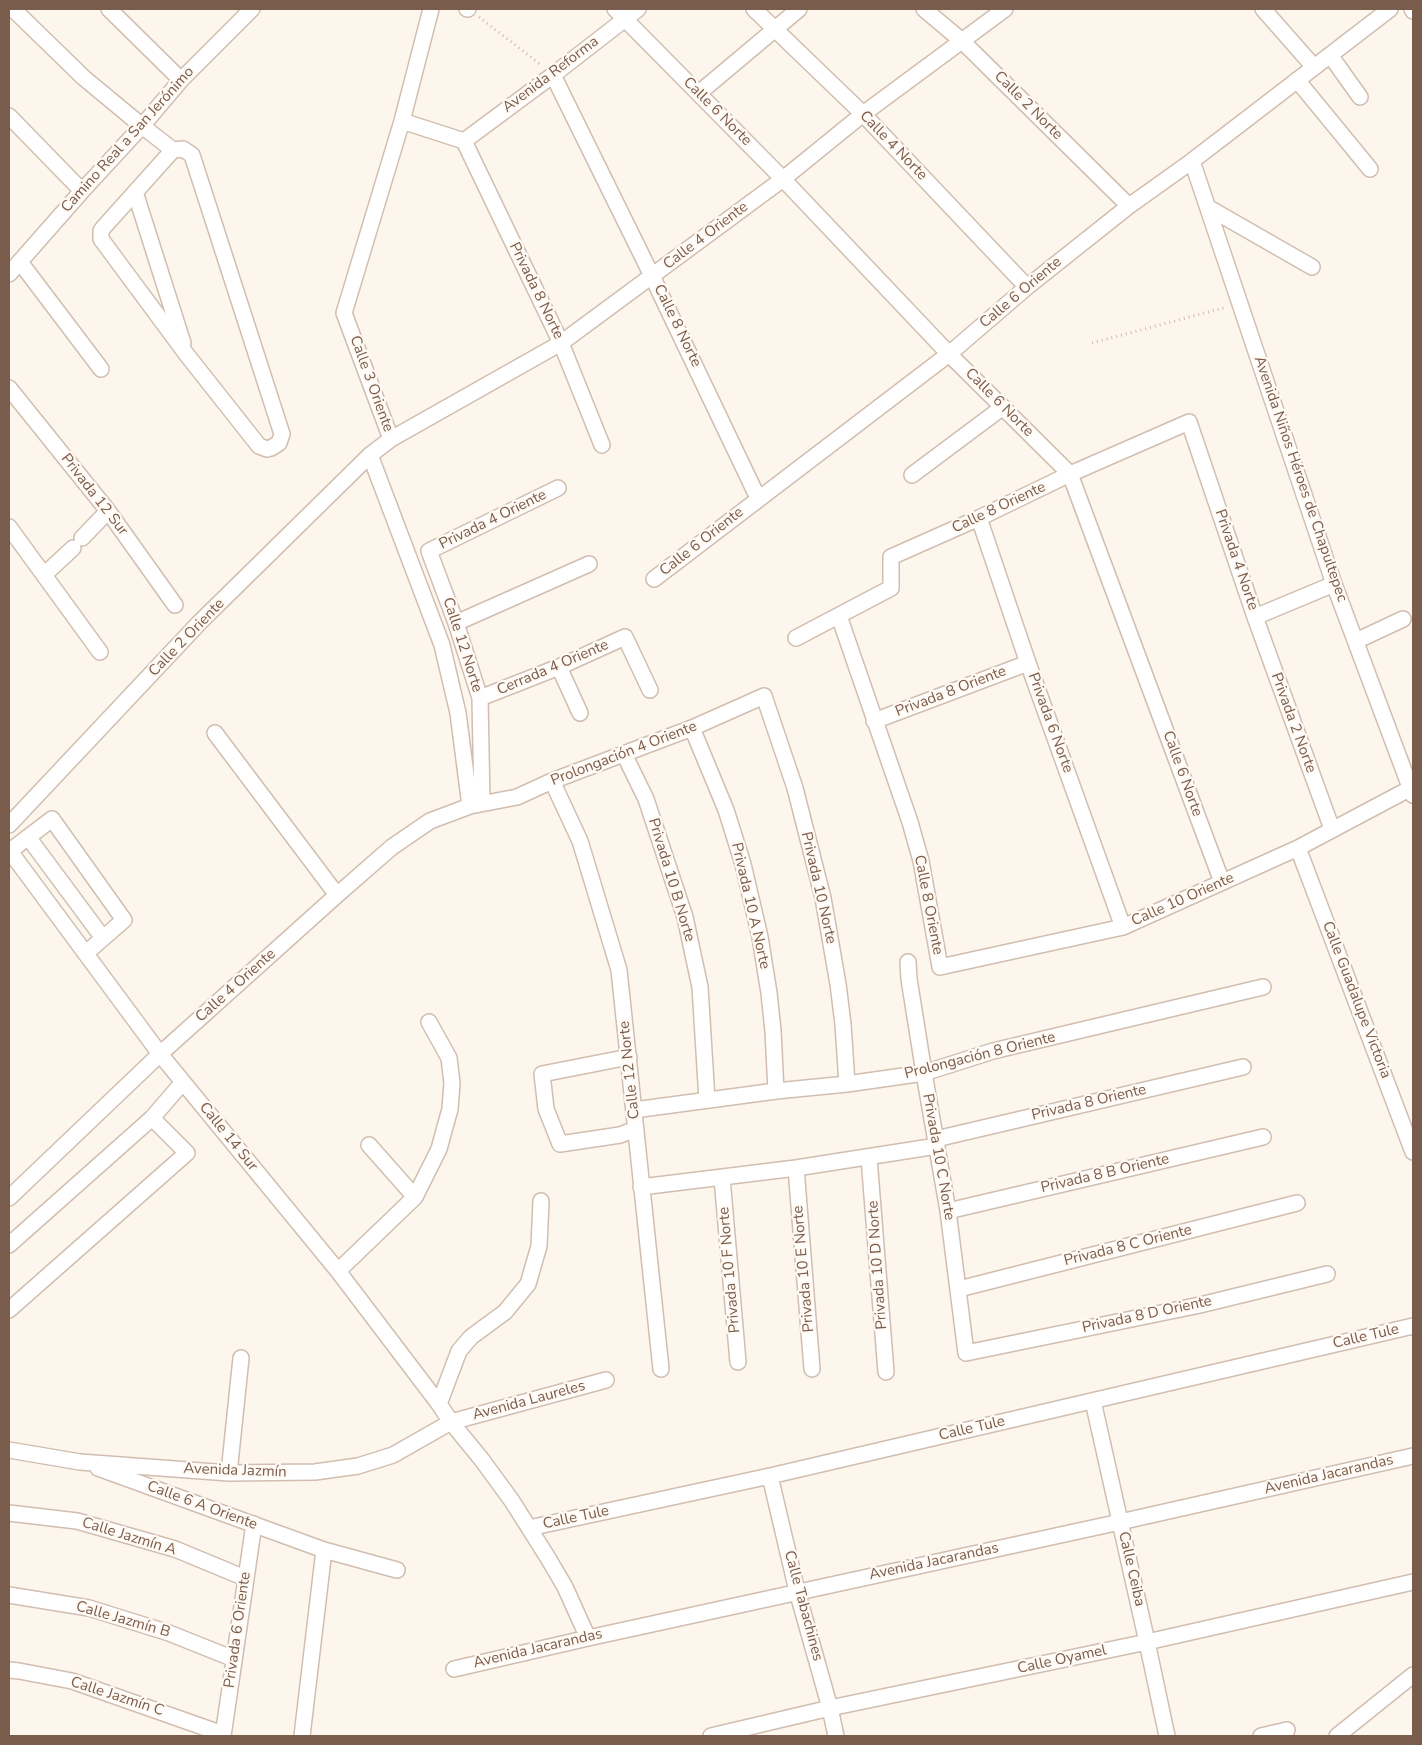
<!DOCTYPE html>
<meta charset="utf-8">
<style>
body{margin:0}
#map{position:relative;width:1422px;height:1745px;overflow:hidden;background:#fdf6ec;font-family:"Nunito Sans",sans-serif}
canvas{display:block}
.frame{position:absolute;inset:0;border:10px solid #7a5c4d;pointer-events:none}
</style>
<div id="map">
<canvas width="1422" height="1745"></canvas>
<div class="frame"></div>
</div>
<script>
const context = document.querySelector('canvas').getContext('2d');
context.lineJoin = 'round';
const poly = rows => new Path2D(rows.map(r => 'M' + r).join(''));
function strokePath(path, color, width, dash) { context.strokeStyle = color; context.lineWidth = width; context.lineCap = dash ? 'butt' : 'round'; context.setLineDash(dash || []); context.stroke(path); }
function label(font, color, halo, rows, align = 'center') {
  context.font = font + ' "Nunito Sans",sans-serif'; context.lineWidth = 4.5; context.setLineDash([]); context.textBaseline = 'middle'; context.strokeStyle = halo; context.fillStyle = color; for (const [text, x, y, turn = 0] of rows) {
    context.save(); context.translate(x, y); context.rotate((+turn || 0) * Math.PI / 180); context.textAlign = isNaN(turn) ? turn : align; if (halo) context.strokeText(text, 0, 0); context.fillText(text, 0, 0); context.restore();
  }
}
const minor = poly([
 [13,9,84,78,142,126,173,150,183,149,192,155,282,434,279,443,271,448,267,449,259,446,187,355,101,239,101,231,103,228,173,150],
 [109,9,181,80],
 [467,9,468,9],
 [615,9,783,179,949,354,1070,474,1222,882],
 [754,9,863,114,1027,287],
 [924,9,962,41,1129,206],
 [1263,9,1314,67],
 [1412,9,1413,11],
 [1330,55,1360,97],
 [553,75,652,276,758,498],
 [1297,80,1370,169],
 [699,93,799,9],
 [9,116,82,191],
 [402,121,464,141],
 [464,141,561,343,602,445],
 [464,141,553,75,638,9],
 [1192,161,1334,584,1413,795],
 [135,192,183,343],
 [1209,208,1312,267],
 [20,262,101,369],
 [9,274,82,191,142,126,181,80,252,9],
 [9,388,108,511,175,605],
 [391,439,344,313,402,121,431,9],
 [912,475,1003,407],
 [979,518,1028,663,1123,927],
 [9,527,100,652],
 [82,538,108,511],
 [44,575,73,548],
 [654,579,949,354,1027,287,1129,206,1192,161,1390,9],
 [839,616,910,822,921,861,940,967,1123,927,1298,848,1411,788],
 [1255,617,1334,584],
 [456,623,589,564],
 [796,638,891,588,891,557,979,518,1070,474,1189,422,1255,617,1332,829],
 [1356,641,1403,619],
 [559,667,580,713],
 [480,698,559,667,625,637,650,690],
 [874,721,1028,663],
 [692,728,726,810,743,864,760,937,769,993,773,1031,776,1091],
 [215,733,337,895],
 [624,754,646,799,685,917,700,987,707,1100],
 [552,781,580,841,619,970,661,1369],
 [482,803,480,698,456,623,429,551,558,488],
 [470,806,458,713,442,645,370,455,391,439,561,343,783,179,863,114,1005,9],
 [9,825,200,622,370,455],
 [28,837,103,938],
 [1298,848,1413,1152],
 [9,850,160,1054,338,1271,439,1404,451,1422,482,1460,512,1501,548,1558,565,1587,588,1638],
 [10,851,52,819,124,920,86,953],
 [908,962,909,979,924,1073,948,1211,966,1353,1200,1305,1327,1274],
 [629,1057,542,1074,546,1109,560,1144,620,1135,636,1129],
 [634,1110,776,1091,847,1084,924,1073,993,1051,1263,987],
 [152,1118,183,1082],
 [936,1139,1243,1067],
 [869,1158,886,1372],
 [796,1168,812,1369],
 [722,1178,738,1362],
 [641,1187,796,1168,937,1146],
 [415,1197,439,1149,450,1109,452,1083,449,1058,429,1022],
 [9,1198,160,1054,337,895,392,847,430,821,470,806,517,797,552,781,692,728,764,696,795,788,823,898,838,984,843,1024,847,1084],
 [948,1211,1263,1137],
 [9,1245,152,1118,187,1153,9,1310],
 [338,1271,415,1197,369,1145],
 [959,1289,1297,1203],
 [1093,1401,1147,1642,1167,1736],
 [439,1404,459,1351,471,1337,505,1312,528,1284,539,1246,541,1201],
 [9,1450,80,1462,229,1473,315,1472,358,1466,393,1455,451,1422,606,1380],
 [98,1468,324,1550,397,1570],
 [229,1473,241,1358],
 [770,1476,797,1591,830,1708,836,1736],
 [9,1513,77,1521,175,1549,245,1578],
 [529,1528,770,1476,1413,1326],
 [9,1595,89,1608,169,1633,234,1659],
 [454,1669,588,1638,1120,1522,1413,1456],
 [9,1670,19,1671,72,1681,223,1734],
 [223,1736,254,1524],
 [302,1736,324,1550],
 [711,1736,830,1708,1147,1642,1413,1582],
 [1261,1736,1287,1730],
 [1337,1736,1413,1675]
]);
strokePath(minor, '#d1beb0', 18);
strokePath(poly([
 [479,17,541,65],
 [1092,343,1227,307]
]), '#d9b8a5', 3, [1, 4]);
strokePath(minor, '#fff', 15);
label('15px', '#7a5c4d', '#fffaf3', [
 ["Avenida Reforma",551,75,-37],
 ["Calle 2 Norte",1028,106,45],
 ["Calle 6 Norte",717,112,45],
 ["Camino Real a San Jerónimo",128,140,-48],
 ["Calle 4 Norte",893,146,46],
 ["Calle 4 Oriente",706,236,-37],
 ["Privada 8 Norte",536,291,64],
 ["Calle 6 Oriente",1021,293,-40],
 ["Calle 8 Norte",677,326,64],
 ["Calle 3 Oriente",371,384,70],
 ["Calle 6 Norte",999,403,45],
 ["Avenida Niños Héroes de Chapultepec",1300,479,71],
 ["Privada 12 Sur",94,495,52],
 ["Calle 8 Oriente",999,508,-25],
 ["Privada 4 Oriente",493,520,-26],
 ["Calle 6 Oriente",702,542,-38],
 ["Privada 4 Norte",1236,560,71],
 ["Calle 2 Oriente",187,638,-46],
 ["Calle 12 Norte",462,645,72],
 ["Cerrada 4 Oriente",553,668,-23],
 ["Privada 8 Oriente",951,692,-21],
 ["Privada 6 Norte",1050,723,70],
 ["Privada 2 Norte",1293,723,70],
 ["Prolongación 4 Oriente",624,754,-21],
 ["Calle 6 Norte",1182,774,70],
 ["Privada 10 B Norte",671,880,73],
 ["Privada 10 Norte",818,888,77],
 ["Calle 10 Oriente",1183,900,-24],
 ["Calle 8 Oriente",928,905,79],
 ["Privada 10 A Norte",750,906,77],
 ["Calle 4 Oriente",236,986,-42],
 ["Calle Guadalupe Victoria",1356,1000,69],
 ["Prolongación 8 Oriente",980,1056,-14],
 ["Calle 12 Norte",630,1070,-96],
 ["Privada 8 Oriente",1089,1103,-13],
 ["Calle 14 Sur",228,1137,51],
 ["Privada 10 C Norte",938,1157,80],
 ["Privada 8 B Oriente",1105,1174,-13],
 ["Privada 8 C Oriente",1128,1246,-14],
 ["Privada 10 D Norte",878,1265,-94],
 ["Privada 10 E Norte",804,1269,-95],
 ["Privada 10 F Norte",730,1270,-95],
 ["Privada 8 D Oriente",1147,1315,-12],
 ["Calle Tule",1366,1337,-13],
 ["Avenida Laureles",529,1401,-15],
 ["Calle Tule",972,1429,-13],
 ["Avenida Jazmín",235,1471,2],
 ["Avenida Jacarandas",1329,1475,-13],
 ["Calle 6 A Oriente",202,1506,20],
 ["Calle Tule",576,1518,-12],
 ["Calle Jazmín A",129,1537,17],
 ["Avenida Jacarandas",934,1562,-12],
 ["Calle Ceiba",1131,1569,77],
 ["Calle Tabachines",803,1606,75],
 ["Calle Jazmín B",123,1620,16],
 ["Privada 6 Oriente",238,1630,-82],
 ["Avenida Jacarandas",538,1649,-13],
 ["Calle Oyamel",1062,1660,-12],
 ["Calle Jazmín C",117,1697,18]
]);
</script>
